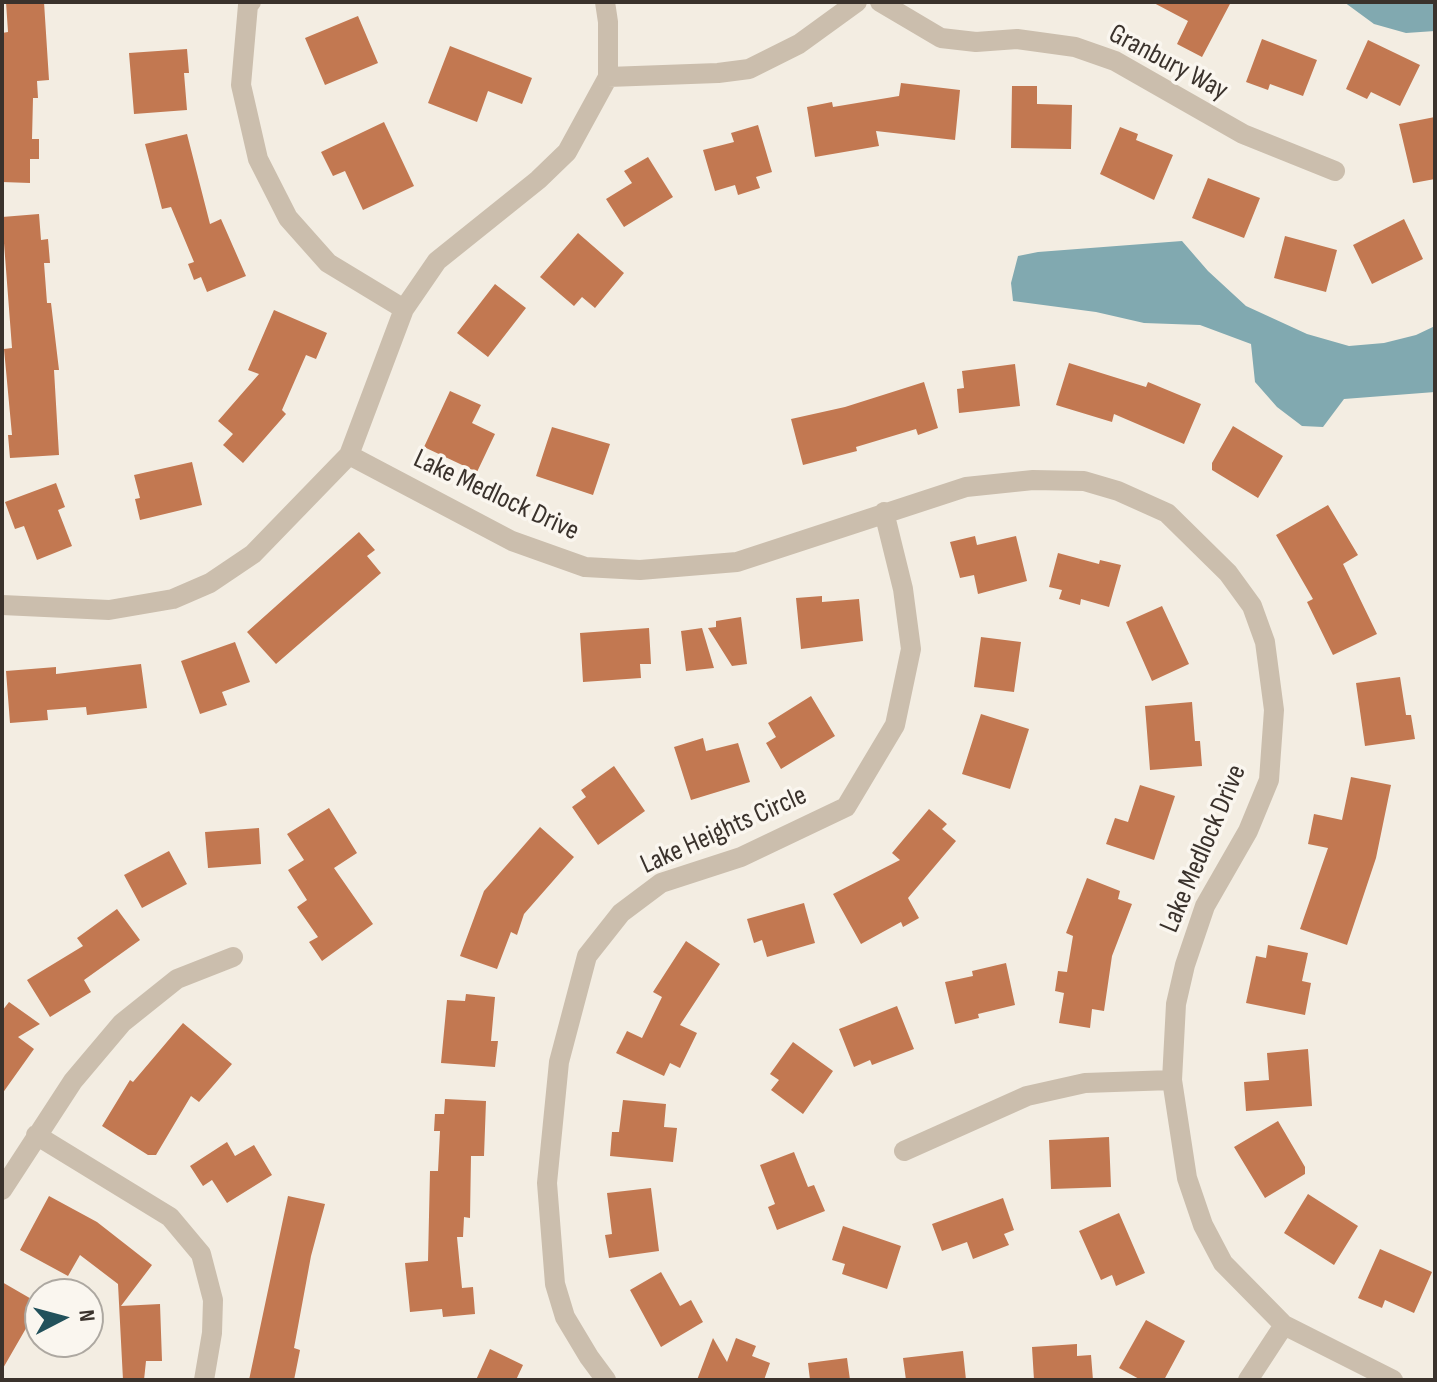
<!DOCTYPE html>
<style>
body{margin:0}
#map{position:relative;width:1437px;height:1382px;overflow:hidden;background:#f3ede2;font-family:"Sofia Sans Condensed",sans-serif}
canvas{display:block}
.frame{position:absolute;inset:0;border:4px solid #3a322c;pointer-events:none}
.north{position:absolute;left:24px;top:1278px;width:80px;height:80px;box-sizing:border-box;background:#faf6ef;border:2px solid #ada8a1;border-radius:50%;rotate:84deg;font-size:22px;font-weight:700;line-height:32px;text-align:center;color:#3a322c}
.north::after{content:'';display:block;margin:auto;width:28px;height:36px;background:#22515b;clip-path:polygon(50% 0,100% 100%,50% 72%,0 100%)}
</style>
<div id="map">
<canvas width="1437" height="1382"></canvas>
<div class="frame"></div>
<div class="north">N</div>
</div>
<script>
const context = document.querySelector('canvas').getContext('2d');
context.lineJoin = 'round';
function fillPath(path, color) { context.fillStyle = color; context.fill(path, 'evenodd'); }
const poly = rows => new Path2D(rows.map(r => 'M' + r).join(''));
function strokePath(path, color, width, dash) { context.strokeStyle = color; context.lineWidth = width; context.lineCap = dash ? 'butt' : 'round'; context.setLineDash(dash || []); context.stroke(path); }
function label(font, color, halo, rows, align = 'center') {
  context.font = font + ' "Sofia Sans Condensed",sans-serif'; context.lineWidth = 7; context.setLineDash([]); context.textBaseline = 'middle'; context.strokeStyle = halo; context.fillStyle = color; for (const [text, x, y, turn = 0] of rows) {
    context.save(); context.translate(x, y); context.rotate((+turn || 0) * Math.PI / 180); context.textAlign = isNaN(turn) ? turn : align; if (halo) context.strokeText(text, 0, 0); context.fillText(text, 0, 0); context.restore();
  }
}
fillPath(poly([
 [1344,2,1435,2,1435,31,1406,33,1374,24],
 [1182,241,1208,271,1246,306,1307,334,1349,346,1384,343,1416,335,1435,326,1435,392,1344,399,1323,427,1302,426,1277,407,1255,382,1251,344,1200,325,1144,323,1096,312,1013,301,1011,283,1018,256,1038,252]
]), '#81a9b0');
fillPath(poly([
 [6,2,44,2,49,80,37,81,38,98,33,98,32,139,39,139,39,159,30,159,30,183,2,182,2,33,8,32],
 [1152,2,1231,2,1202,57,1177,44,1188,21],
 [358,16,378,63,325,85,305,38],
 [1262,39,1317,60,1303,96,1270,84,1268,90,1246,82],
 [1368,40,1420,65,1400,106,1371,92,1367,99,1346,89],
 [450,46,532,78,522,104,488,91,477,122,428,103],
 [187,49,189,73,184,73,187,110,134,114,129,53],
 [901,83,960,90,955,140,876,131,879,146,815,157,807,107,832,102,833,107,899,96],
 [1012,86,1037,86,1037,104,1072,105,1071,149,1011,148],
 [1435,117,1435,179,1413,183,1399,124],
 [384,122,414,186,363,210,345,171,333,176,321,152],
 [758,125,772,172,756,177,760,188,738,195,735,185,715,191,703,150,734,142,731,133],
 [1120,127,1138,134,1136,140,1173,155,1154,200,1100,174],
 [187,134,210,224,221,219,246,276,207,292,201,277,194,280,188,264,194,262,171,207,162,209,145,144],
 [648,157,673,197,624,227,606,199,632,183,624,171],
 [1208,178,1260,198,1244,238,1192,218],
 [39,214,41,240,48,239,50,263,44,263,47,303,51,303,59,370,54,370,59,455,10,458,8,435,12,435,4,349,12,348,2,217],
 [1404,219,1423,259,1372,284,1353,245],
 [578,233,624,273,595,308,582,297,574,306,540,277],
 [1285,236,1337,250,1326,292,1274,278],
 [495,284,526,308,488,357,457,333],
 [274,310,327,333,316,359,306,355,282,410,286,414,243,463,223,445,233,434,218,421,259,374,248,370],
 [1069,363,1146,387,1148,382,1201,404,1184,444,1114,414,1112,422,1056,405],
 [1015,364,1020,406,959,413,957,389,964,388,962,371],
 [924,382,938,428,918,435,916,429,856,447,857,451,803,465,791,419,845,407],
 [450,391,481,405,472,423,495,434,477,472,424,447],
 [1233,426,1283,456,1258,498,1212,470,1212,463],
 [552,427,610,444,593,495,536,476],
 [192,462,202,505,140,520,135,499,140,498,134,475],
 [56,483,65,507,58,510,72,546,37,560,24,526,15,529,5,502],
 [1328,505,1358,555,1343,564,1377,634,1333,655,1307,602,1313,599,1276,535],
 [359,532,375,550,367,556,381,573,276,664,247,632],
 [975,536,977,545,1016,536,1027,581,978,594,974,575,960,578,950,542],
 [1058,553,1099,564,1100,560,1121,565,1109,607,1081,599,1080,605,1059,599,1062,590,1049,587],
 [822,596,822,602,859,599,863,641,801,649,796,598],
 [1162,606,1189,664,1152,681,1126,622],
 [741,617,747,664,732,666,708,628,716,627,716,621],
 [649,628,651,664,640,664,641,678,583,682,580,633],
 [702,628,714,668,686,671,681,631],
 [981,637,1021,642,1014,692,974,687],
 [235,642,250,682,222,692,227,705,200,714,181,661],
 [141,664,147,708,87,715,86,707,47,710,48,720,10,723,6,671,56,667,56,674],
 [1400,677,1406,715,1411,715,1415,739,1365,746,1356,683],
 [811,696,835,736,781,769,766,743,776,737,768,723],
 [1192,702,1195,741,1200,741,1202,766,1150,770,1145,706],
 [981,714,1029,729,1010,789,962,774],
 [703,738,706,751,738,743,750,782,691,800,674,747],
 [614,766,645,811,598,845,572,807,586,797,581,790],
 [1351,777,1391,785,1376,858,1347,945,1300,929,1328,848,1308,844,1314,814,1342,820],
 [1140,785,1175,796,1154,860,1106,844,1115,818,1128,822],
 [329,808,357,853,334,868,373,924,322,961,309,942,318,937,297,907,307,900,288,870,304,860,287,834],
 [929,809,947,824,942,829,956,841,908,898,919,918,903,927,901,922,861,944,833,894,900,860,892,853],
 [540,827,574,857,524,914,517,935,511,932,497,969,460,956,484,891],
 [259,828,261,864,208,868,205,832],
 [169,851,187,884,142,908,124,875],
 [1087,878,1120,891,1118,899,1132,904,1112,956,1104,1011,1092,1009,1090,1028,1059,1023,1064,993,1055,991,1058,971,1067,972,1073,936,1066,933],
 [804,903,815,943,767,957,762,940,754,943,747,919],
 [117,909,140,940,84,980,91,992,50,1017,27,980,83,946,77,938],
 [686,941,720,964,680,1025,697,1033,680,1068,670,1063,664,1076,616,1053,627,1031,642,1038,662,997,653,992],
 [1268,945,1308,953,1302,981,1311,983,1305,1015,1246,1003,1256,956,1266,958],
 [1006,963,1015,1005,978,1014,979,1018,955,1024,945,982,973,976,972,971],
 [466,994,495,997,491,1041,498,1041,495,1067,441,1063,447,1000,465,1001],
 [9,1002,40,1024,18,1037,34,1049,2,1094,2,1011],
 [897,1006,914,1049,872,1065,870,1060,854,1067,839,1029],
 [183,1023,232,1064,199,1102,191,1096,156,1155,148,1155,102,1126,130,1080,133,1082],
 [793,1042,833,1071,803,1114,771,1090,779,1080,770,1074],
 [1308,1049,1312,1106,1246,1111,1244,1082,1269,1080,1267,1053],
 [445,1099,486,1101,484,1156,471,1156,470,1218,464,1217,463,1237,457,1237,462,1288,473,1287,475,1314,443,1317,442,1309,410,1312,405,1263,428,1261,430,1171,438,1171,440,1131,434,1131,435,1114,444,1114],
 [623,1100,666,1104,664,1127,677,1128,673,1162,610,1156,612,1132,619,1132],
 [1278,1121,1305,1167,1305,1174,1265,1198,1234,1147],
 [1109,1137,1111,1187,1051,1189,1049,1140],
 [227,1142,235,1156,254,1145,272,1175,227,1203,212,1180,203,1186,190,1166],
 [794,1152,808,1187,814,1185,825,1211,777,1230,768,1207,775,1204,760,1165],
 [651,1188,659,1251,609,1258,605,1235,612,1234,607,1193],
 [1308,1194,1358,1226,1334,1265,1284,1233],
 [49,1196,97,1222,152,1265,121,1306,160,1304,162,1361,146,1361,144,1380,123,1380,118,1284,80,1255,68,1276,20,1250],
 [288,1196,325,1204,311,1256,294,1348,300,1350,294,1380,249,1380],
 [1003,1198,1014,1230,1004,1234,1009,1245,973,1259,967,1242,942,1251,932,1224],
 [1119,1213,1145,1273,1116,1286,1112,1275,1101,1280,1079,1231],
 [843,1226,901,1246,887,1289,842,1274,845,1264,832,1260],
 [1380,1249,1432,1272,1414,1313,1385,1300,1382,1308,1358,1298],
 [661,1272,680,1306,691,1300,703,1322,661,1347,630,1290],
 [2,1282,40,1304,2,1370],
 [1146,1320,1185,1341,1164,1380,1141,1380,1119,1368],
 [713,1338,727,1362,736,1338,756,1346,752,1356,770,1363,764,1380,697,1380],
 [1077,1344,1077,1356,1091,1355,1093,1380,1034,1380,1032,1347],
 [490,1349,523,1365,516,1380,476,1380],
 [963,1351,966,1380,906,1380,903,1358],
 [847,1358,850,1380,810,1380,808,1363]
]), '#c27851');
strokePath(poly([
 [251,2,248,5,241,85,258,159,288,218,328,263,404,309],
 [880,2,941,38,976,42,1017,39,1075,47,1115,61,1243,134,1335,171],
 [608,77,718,73,749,69,799,44,857,2],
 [349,455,512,541,585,567,640,570,737,562,966,487,1033,480,1084,481,1118,491,1167,513,1228,573,1252,606,1265,642,1274,710,1269,780,1248,831,1205,906,1185,965,1176,1004,1172,1080,1187,1178,1203,1225,1223,1263,1284,1325,1393,1380],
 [2,605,109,610,173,599,210,583,253,554,349,455,404,309,437,261,538,180,567,152,608,77,608,22,605,2],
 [36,1135,170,1217,201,1254,213,1300,212,1333,204,1380],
 [904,1151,1027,1096,1085,1083,1172,1080],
 [2,1190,73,1081,122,1023,177,979,233,957],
 [606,1380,589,1357,565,1317,555,1284,547,1183,559,1062,587,956,621,913,661,883,741,857,846,807,895,725,911,649,903,589,884,512],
 [1248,1380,1284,1325]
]), '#cbbead', 20);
label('28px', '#3a322c', '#faf6ef', [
 ["Granbury Way",1168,63,28],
 ["Lake Medlock Drive",496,496,25],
 ["Lake Heights Circle",724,831,-24],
 ["Lake Medlock Drive",1204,849,-67]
]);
</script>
